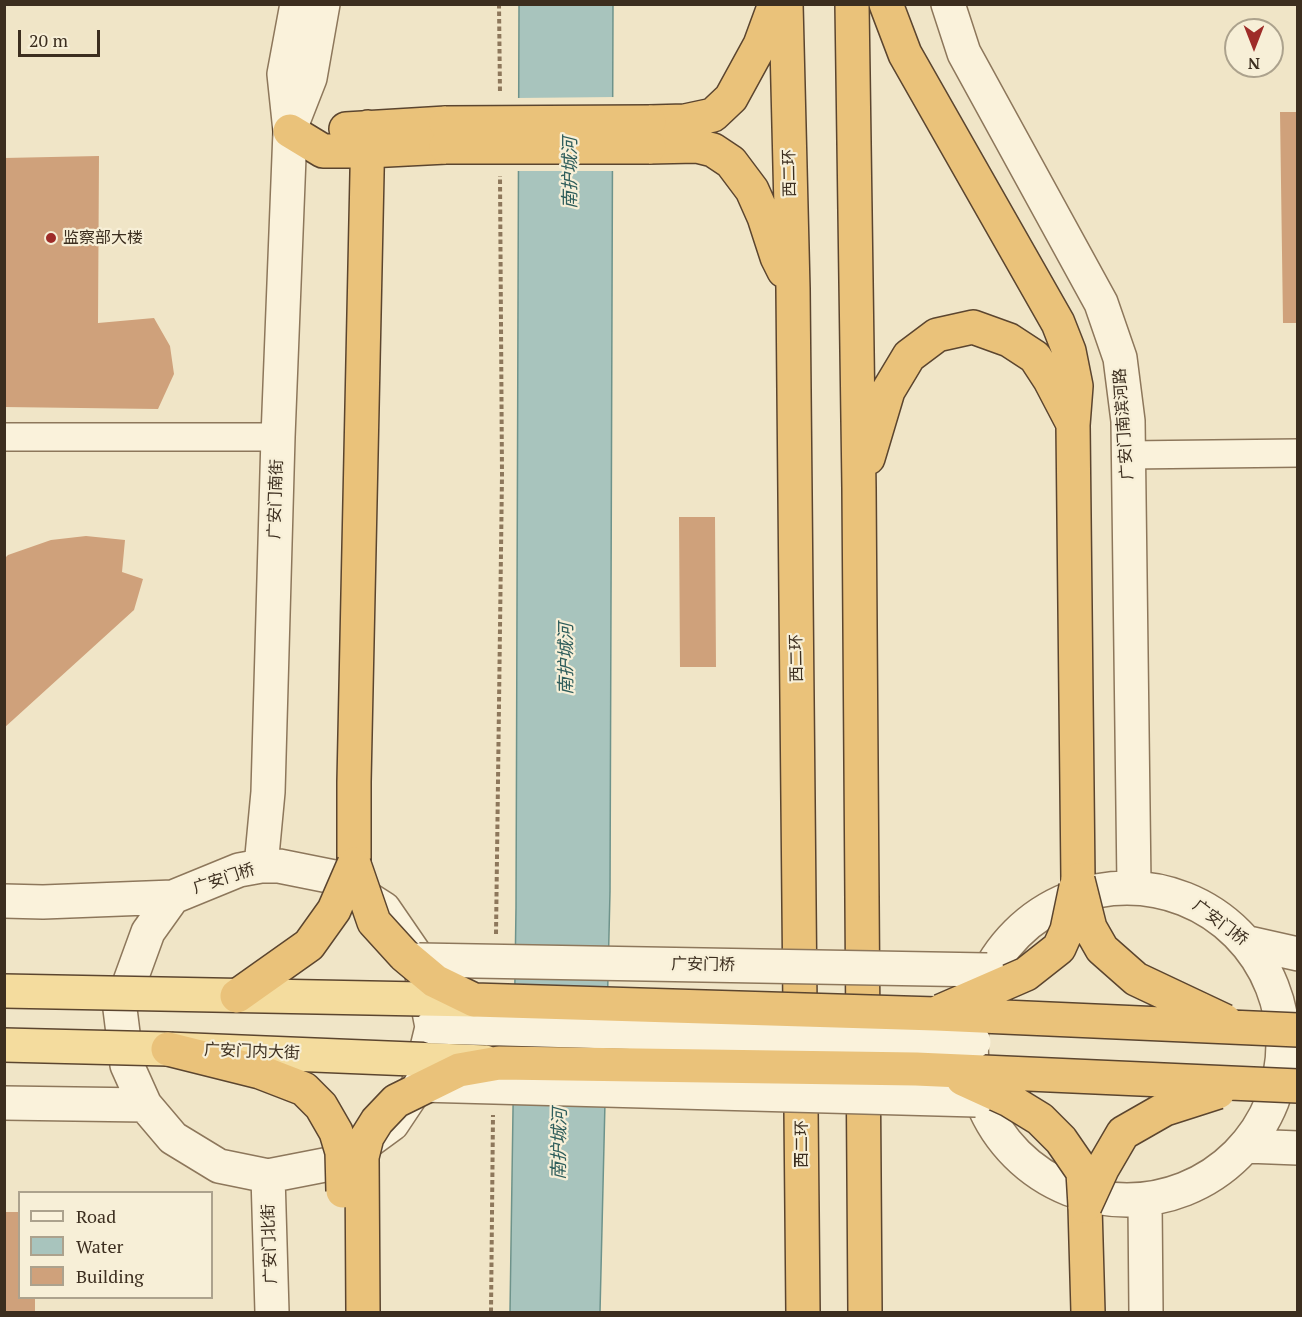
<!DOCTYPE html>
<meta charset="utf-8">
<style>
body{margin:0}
#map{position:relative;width:1302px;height:1317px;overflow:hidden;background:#f0e5c7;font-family:"PT Serif",serif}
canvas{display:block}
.frame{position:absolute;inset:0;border:6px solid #3c2e1f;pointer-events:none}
.legend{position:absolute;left:18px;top:1191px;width:195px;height:108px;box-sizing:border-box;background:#f7efd7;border:2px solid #aca28d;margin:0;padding:8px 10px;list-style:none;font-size:18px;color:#3c2e1f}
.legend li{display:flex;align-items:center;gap:12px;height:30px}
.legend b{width:30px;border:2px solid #aca28d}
.north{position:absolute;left:1224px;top:18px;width:60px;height:60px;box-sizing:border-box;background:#f7efd7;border:2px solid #aca28d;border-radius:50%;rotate:180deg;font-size:16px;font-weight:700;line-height:24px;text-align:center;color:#3c2e1f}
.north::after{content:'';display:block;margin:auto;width:21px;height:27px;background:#9e2c29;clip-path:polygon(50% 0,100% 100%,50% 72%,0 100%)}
.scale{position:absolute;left:18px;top:30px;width:82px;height:27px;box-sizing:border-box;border:3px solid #3c2e1f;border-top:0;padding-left:8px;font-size:18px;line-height:21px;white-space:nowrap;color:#3c2e1f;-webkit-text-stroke:4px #f7efd7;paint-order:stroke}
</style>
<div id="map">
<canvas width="1302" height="1317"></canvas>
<div class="frame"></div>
<ul class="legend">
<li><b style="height:8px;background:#faf2db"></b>Road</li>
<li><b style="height:16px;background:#a8c4bd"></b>Water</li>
<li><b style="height:16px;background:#cfa17b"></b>Building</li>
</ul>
<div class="north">N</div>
<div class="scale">20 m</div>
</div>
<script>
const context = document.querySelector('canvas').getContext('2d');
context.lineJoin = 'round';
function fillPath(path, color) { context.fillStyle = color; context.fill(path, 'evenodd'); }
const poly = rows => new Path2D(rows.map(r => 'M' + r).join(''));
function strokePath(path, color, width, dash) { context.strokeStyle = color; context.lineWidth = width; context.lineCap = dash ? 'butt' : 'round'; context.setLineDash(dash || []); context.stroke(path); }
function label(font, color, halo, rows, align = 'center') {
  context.font = font + ' "PT Serif","Noto Sans SC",serif'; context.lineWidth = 4.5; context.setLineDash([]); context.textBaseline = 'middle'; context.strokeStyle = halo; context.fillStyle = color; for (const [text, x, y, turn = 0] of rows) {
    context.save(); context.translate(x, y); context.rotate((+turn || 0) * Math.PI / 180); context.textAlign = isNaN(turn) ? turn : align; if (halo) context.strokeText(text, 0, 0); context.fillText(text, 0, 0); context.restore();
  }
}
const water = poly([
 [519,5,613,5,610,892,600,1312,510,1312,516,908,519,5]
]);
fillPath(water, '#a8c4bd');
strokePath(water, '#6e938b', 1.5);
fillPath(poly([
 [616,97,616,171,515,171,516,98]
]), '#f0e5c7');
fillPath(poly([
 [1280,112,1298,112,1298,323,1283,323],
 [99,156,98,323,154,318,170,346,174,374,158,409,4,407,4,158],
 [679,517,715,517,716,667,680,667],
 [86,536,125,540,122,572,143,579,134,610,4,728,4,559,8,555,51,540],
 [4,1212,20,1212,20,1298,35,1298,35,1312,4,1312]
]), '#cfa17b');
const minor = poly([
 [4,437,278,437],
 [1128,455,1298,453]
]);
const tertiary = poly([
 [948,4,964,53,1101,303,1120,358,1128,421,1134,885],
 [292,124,310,78,323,4],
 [261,866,279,866,334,877,384,909,419,960,432,1027,418,1085,392,1124,340,1162,268,1176,219,1166,173,1138,145,1105,127,1065,120,1009,148,932,173,897,239,870,261,866],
 [261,866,268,792,278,437,290,131,284,74,297,4],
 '971 1044a156 156 0 1 1 312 0a156 156 0 1 1-312 0Z',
 [4,901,43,902,173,897],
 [1249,943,1298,954],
 [4,1103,145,1105],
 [1246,1146,1298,1148],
 [268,1176,272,1312],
 [1145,1202,1146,1312]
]);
const trunk = poly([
 [786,4,793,289,803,1312],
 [852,4,859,488,865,1312],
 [886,4,905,54,1058,323,1069,351,1076,386,1073,425,1078,880],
 [649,122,685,121,713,115,731,98,760,45,775,4],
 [346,129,446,123],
 [290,131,323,151,368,151,446,147],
 [649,147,697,146,713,150,731,162,752,190,764,217,777,257,784,271],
 [868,458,888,391,909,356,937,335,973,327,1009,340,1035,357,1050,380,1072,422],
 [354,864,354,782,368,127],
 [1085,1206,1088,1312]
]);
strokePath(minor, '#8d775b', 30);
strokePath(tertiary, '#8d775b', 36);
strokePath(trunk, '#5b452f', 36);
strokePath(poly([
 [499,4,500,94],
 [496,934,502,475,500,176],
 [491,1312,493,1115]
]), '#8d775b', 4, [4.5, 3]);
strokePath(minor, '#faf2db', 27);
strokePath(tertiary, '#faf2db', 33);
strokePath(trunk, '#eac27a', 33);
const tertiaryBridge = poly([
 [419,960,987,970],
 [432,1027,974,1042],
 [420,1085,976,1100]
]);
const primaryBridge = poly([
 [4,991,474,1000],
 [4,1045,168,1049,485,1062]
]);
const trunkBridge = poly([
 [446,123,649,122],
 [446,147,649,147],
 [354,864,374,922,404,955,435,981,474,1000,936,1014,1298,1030],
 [1078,880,1090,928,1102,949,1136,979,1225,1021],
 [237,996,309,945,334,910,354,864],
 [941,1011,1026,974,1059,948,1067,930,1076,887],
 [168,1049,260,1072,304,1089,321,1106,336,1132,342,1152,343,1191],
 [963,1079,1009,1100,1040,1119,1061,1140,1083,1172,1085,1206],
 [1085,1206,1102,1169,1123,1133,1165,1109,1218,1092],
 [363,1312,362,1157,367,1137,377,1121,396,1101,459,1070,499,1063,916,1069,1298,1086]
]);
strokePath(tertiaryBridge, '#8d775b', 36, []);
strokePath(primaryBridge, '#5b452f', 36, []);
strokePath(trunkBridge, '#5b452f', 36, []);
strokePath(tertiaryBridge, '#faf2db', 33);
strokePath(primaryBridge, '#f4dc9e', 33);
strokePath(trunkBridge, '#eac27a', 33);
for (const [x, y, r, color] of [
 [51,238,6,"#9e2c29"]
]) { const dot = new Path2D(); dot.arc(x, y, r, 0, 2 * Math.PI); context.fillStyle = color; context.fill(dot); strokePath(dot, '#f7efd7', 2); }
label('16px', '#3c2e1f', '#f7efd7', [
 ["西二环",790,173,-91],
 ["广安门南滨河路",1124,424,-94],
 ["广安门南街",276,499,-88],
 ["西二环",797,658,-91],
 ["广安门桥",224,879,-18],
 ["广安门桥",1220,923,37],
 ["广安门桥",703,965,1],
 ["广安门内大街",252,1052,2],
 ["西二环",802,1144,-90],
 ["广安门北街",270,1244,-92]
]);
label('16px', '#3c2e1f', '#f7efd7', [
 ["监察部大楼",63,238]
], 'left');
label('italic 18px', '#2e5d5b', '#f7efd7', [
 ["南护城河",571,173,-90],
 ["南护城河",567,659,-90],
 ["南护城河",560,1144,-89]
]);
</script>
